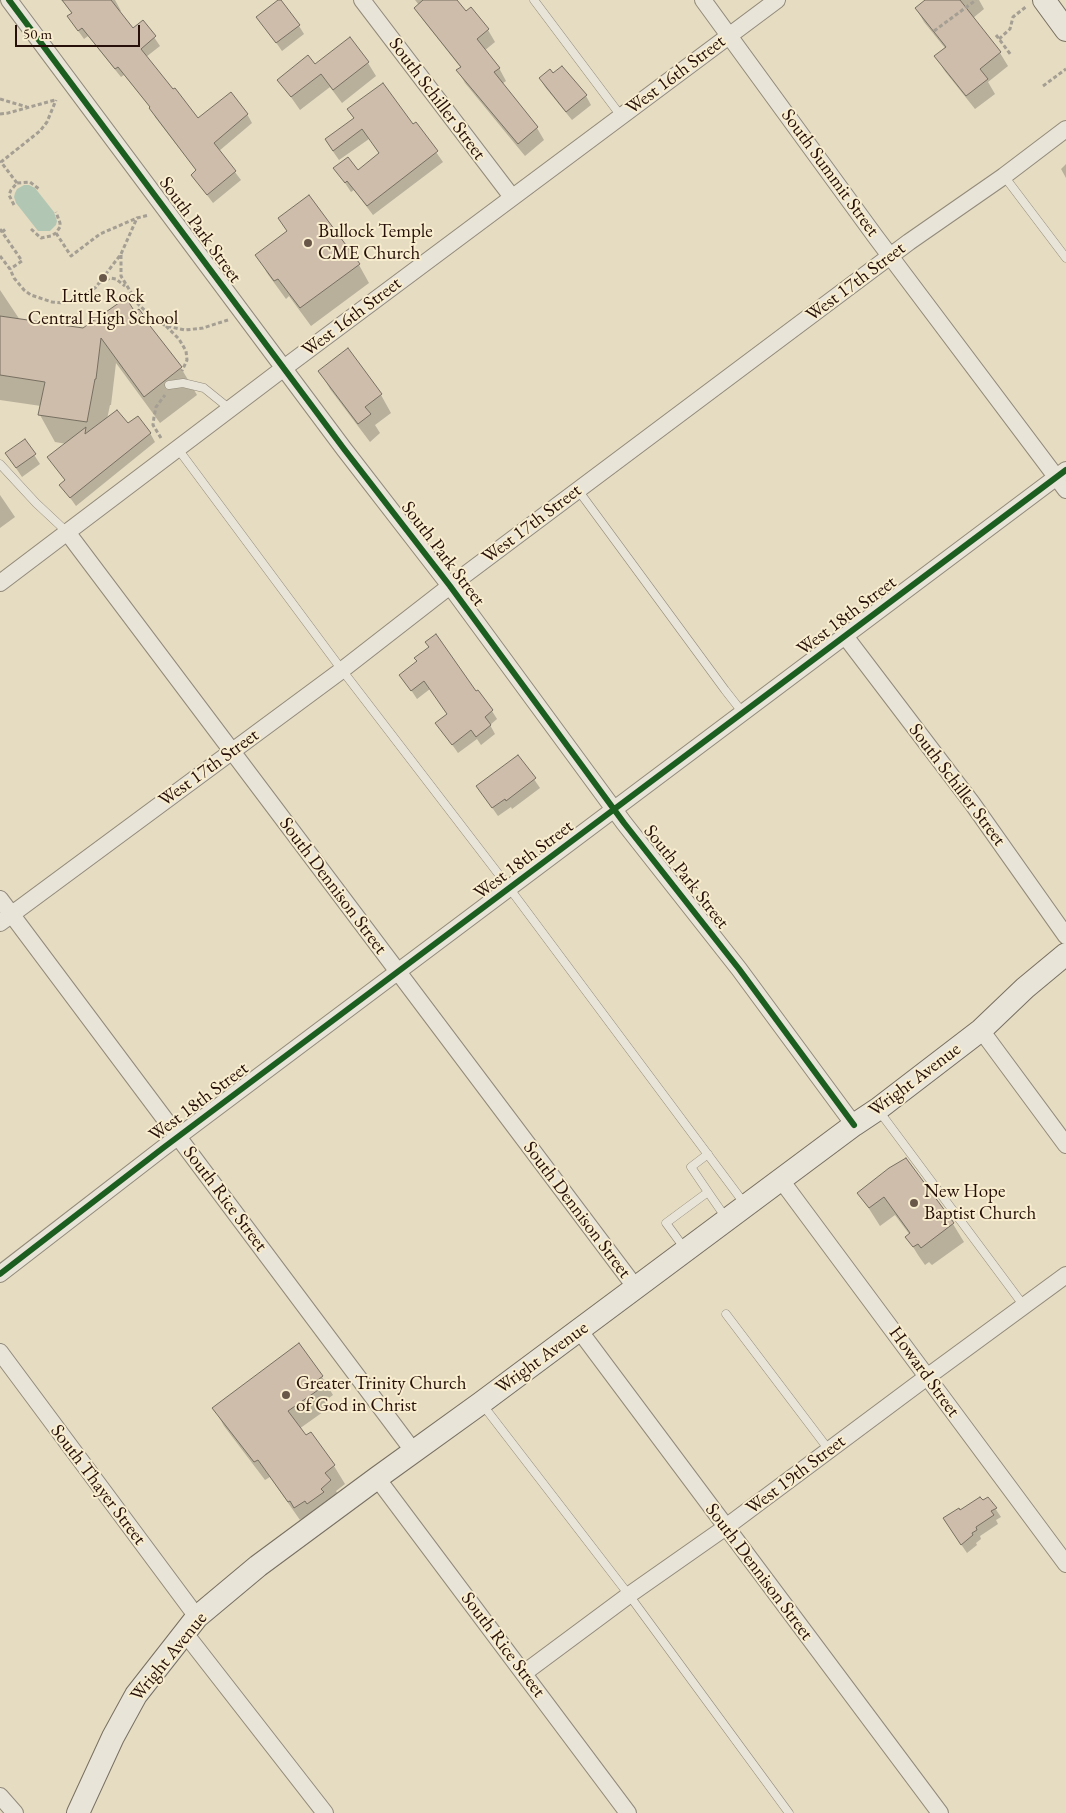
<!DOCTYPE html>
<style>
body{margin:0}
#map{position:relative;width:1066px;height:1813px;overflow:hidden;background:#e6dcc2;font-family:"EB Garamond",serif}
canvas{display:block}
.scale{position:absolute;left:15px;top:25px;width:125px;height:22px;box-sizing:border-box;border:2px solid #261009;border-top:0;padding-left:6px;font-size:15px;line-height:18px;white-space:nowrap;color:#261009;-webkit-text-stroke:4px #f8edce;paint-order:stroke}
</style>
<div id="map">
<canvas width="1066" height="1813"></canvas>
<div class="scale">50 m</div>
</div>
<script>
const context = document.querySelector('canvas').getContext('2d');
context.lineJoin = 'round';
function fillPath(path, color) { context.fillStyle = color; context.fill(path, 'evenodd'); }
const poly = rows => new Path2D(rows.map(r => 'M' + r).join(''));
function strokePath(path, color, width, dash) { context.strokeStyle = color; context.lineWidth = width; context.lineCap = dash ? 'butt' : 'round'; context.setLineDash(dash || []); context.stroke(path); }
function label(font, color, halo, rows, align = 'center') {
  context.font = font + ' "EB Garamond",serif'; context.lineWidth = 4; context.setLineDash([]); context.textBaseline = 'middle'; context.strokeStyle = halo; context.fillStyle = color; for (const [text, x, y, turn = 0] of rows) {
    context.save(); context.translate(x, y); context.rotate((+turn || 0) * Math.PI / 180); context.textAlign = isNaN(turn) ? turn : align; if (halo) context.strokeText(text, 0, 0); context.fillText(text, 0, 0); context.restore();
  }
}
fillPath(poly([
 [24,185,29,185,35,188,54,212,57,221,56,225,50,231,38,231,16,203,14,197,15,193,17,189]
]), '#b2c7b3');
fillPath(poly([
 [62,0,115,0,121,11,119,12,133,29,143,21,160,46,146,57,198,120,247,114,252,123,219,151,241,180,213,203,192,175,197,171,155,117,151,108,124,75,121,77,88,36,84,39,74,25,72,14],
 [415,0,456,0,466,13,471,9,488,30,495,42,484,51,499,68,506,81,502,84,537,128,544,140,525,156,465,83,458,71,461,68,423,20,416,8,419,5],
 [927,0,979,0,984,9,973,18,1000,53,1008,66,988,82,995,94,975,109,944,70,936,56,945,48,924,22,916,8],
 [258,17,299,26,304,34,282,51],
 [350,39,368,63,376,76,342,103,330,87,300,110,279,80,315,66],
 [540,78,586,96,591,105,572,120,545,87],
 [349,109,412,126,416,124,443,162,373,215,354,190,351,192,335,168,358,172,380,154,369,139,339,160,332,150,354,119],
 [1066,164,1066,178,1061,169],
 [257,255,359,265,369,283,311,326,289,296,286,299,267,273],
 [0,290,20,320,84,329,135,314,147,321,152,331,181,368,197,395,160,423,116,363,111,405,110,405,107,419,150,433,155,442,76,506,61,485,66,481,49,457,67,444,55,442,40,415,41,406,0,400],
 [348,350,381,395,391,413,375,425,380,433,370,442,330,389,320,371],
 [25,441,40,464,22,477,12,462],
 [0,495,15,517,0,528],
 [401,675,476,693,492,711,497,719,490,725,495,734,481,745,477,739,458,753,437,723,448,715,430,689,417,699],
 [518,756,540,788,512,809,511,807,498,816,477,786],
 [906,1159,953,1224,964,1242,932,1265,929,1262,925,1265,918,1255,907,1237,910,1235,895,1215,880,1226,859,1193],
 [298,1345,322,1377,333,1395,326,1400,330,1407,299,1429,305,1437,310,1433,334,1466,345,1484,336,1491,341,1499,306,1526,301,1519,300,1520,270,1477,265,1480,224,1426,214,1408],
 [988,1498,1001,1517,996,1520,998,1524,980,1536,981,1539,976,1543,977,1545,967,1553,950,1528,960,1512]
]), '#0003');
const building = poly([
 [62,0,111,0,133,28,143,20,156,36,141,49,173,89,175,88,198,118,231,92,248,114,214,143,236,171,207,195,191,175,196,170,149,108,150,107,118,67,115,69,82,28,78,31,67,16,72,13,62,0],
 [278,0,281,0,300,25,276,43,256,17,278,0],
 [423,0,457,0,466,11,471,7,489,29,477,39,500,68,494,72,538,127,518,144,456,70,461,67,414,8,423,0],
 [925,0,960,0,1001,52,980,69,988,79,966,96,934,56,946,47,915,8,925,0],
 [350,37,369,62,333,90,321,74,291,97,277,80,308,55,315,64,350,37],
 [562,66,587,95,566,112,539,78,550,69,553,73,562,66],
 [383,83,413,124,416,122,438,151,367,206,347,181,345,183,333,168,348,157,358,170,379,153,362,129,333,151,325,139,354,118,347,109,383,83],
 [309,195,360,264,300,308,278,279,274,281,255,255,287,231,278,218,309,195],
 [126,298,135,312,139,309,148,321,147,322,182,367,144,397,101,338,96,379,95,379,87,422,38,415,45,382,0,375,0,316,83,328,126,298],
 [348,348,382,394,365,407,371,414,358,424,318,371,348,348],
 [117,410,128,423,138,416,151,433,70,498,59,485,65,480,47,457,86,427,85,434,117,410],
 [25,439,36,454,16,468,5,453,25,439],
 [436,634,476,691,478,690,493,710,485,717,491,725,476,737,471,730,452,745,435,723,447,714,424,681,411,691,399,675,417,661,414,658,429,647,425,642,436,634],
 [518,755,536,778,506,801,505,799,492,808,476,786,518,755],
 [906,1158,954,1223,921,1248,918,1244,913,1247,905,1237,910,1233,884,1197,869,1208,857,1193,889,1168,906,1158],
 [299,1343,323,1376,315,1382,321,1388,288,1411,306,1435,311,1432,335,1465,325,1473,331,1480,321,1489,324,1492,307,1504,305,1501,294,1508,290,1501,288,1502,258,1460,254,1462,212,1408,299,1343],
 [980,1497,983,1500,988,1497,997,1508,991,1511,994,1515,976,1527,977,1530,972,1533,973,1535,961,1545,943,1518,959,1508,960,1510,980,1497]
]);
fillPath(building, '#cebdab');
strokePath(building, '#776f61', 1);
const lane = poly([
 [534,0,621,116],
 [1004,176,1066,258],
 [169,385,183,383,204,388,230,409],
 [178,449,342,670,510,889,744,1203],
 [0,464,36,503,67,532],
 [578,490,725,690,743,713],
 [879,1111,1024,1306],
 [708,1154,691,1167,708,1192],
 [685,1249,666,1223,708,1192,726,1218],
 [726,1314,829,1450],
 [482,1404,629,1595,789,1813]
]);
const street = poly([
 [9,0,344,449,450,586,624,823,739,969,854,1125],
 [362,0,512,197],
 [703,0,875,236,1066,490],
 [67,532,636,1288],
 [0,583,284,368,777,0],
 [845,636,972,803,1066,936],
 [0,899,414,1452],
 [0,923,342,670,450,586,909,242,1004,176,1066,129],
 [981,1030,1066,1145],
 [781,1180,1066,1564],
 [0,1274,163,1148,1066,470],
 [579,1330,940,1813],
 [0,1352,197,1617],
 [377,1478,628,1813],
 [184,1632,325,1813],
 [524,1673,629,1595,726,1527,927,1377,1066,1275],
 [0,1796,15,1813]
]);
const secondary = poly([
 [1044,0,1066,30],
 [78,1813,113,1737,136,1695,197,1617,258,1566,377,1478,481,1403,854,1125,878,1109,981,1030,1025,988,1066,954]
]);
strokePath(lane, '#928a7a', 9);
strokePath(street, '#928a7a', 18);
strokePath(secondary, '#776f61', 24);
strokePath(poly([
 [934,31,976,0],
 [996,35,1011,55],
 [999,39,1010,29,1013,17,1027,6],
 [1043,86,1066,69],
 [0,99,27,107],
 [0,114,8,113,55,100],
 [17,183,1,162,40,131,47,122,56,100],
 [14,205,9,195,11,190,17,183,30,182,39,189],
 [0,229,22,261,10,269],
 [31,229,41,238,51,236,56,233,60,227,60,223,56,212],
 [2,232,7,228],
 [56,233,71,256,100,234,137,218],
 [121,255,121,276,138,304,155,320,166,326,185,330,203,328,228,320],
 [0,256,10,269,14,278,24,290,31,295,52,302,63,303,75,300,86,295,96,287,121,254,137,218,149,215],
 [100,283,110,278,116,279,125,286],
 [166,326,179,339,186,351,187,360,182,371],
 [161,438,153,425,154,417,156,407,165,395]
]), '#a49e93', 3, [4, 2.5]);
strokePath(lane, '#e9e4d8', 8);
strokePath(street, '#e9e4d8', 16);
strokePath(secondary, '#e9e4d8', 22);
strokePath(poly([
 [9,0,344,449,450,586,624,823,739,969,854,1125],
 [0,1274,163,1148,1066,470]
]), '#1b5e20', 6);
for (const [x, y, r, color] of [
 [308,243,5,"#69574a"],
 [103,278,5,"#69574a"],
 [914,1203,5,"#69574a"],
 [286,1395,5,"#69574a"]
]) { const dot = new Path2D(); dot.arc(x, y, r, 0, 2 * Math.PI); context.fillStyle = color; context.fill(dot); strokePath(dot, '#f8edce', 2); }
label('19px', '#261009', '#f8edce', [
 ["West 16th Street",676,75,-37],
 ["South Schiller Street",437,99,53],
 ["South Summit Street",830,173,54],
 ["South Park Street",200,230,54],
 ["West 17th Street",856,282,-37],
 ["West 16th Street",352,317,-37],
 ["West 17th Street",532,524,-37],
 ["South Park Street",443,554,53],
 ["West 18th Street",847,616,-37],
 ["West 17th Street",209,768,-36],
 ["South Schiller Street",957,785,53],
 ["West 18th Street",524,860,-37],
 ["South Park Street",686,877,52],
 ["South Dennison Street",333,886,53],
 ["Wright Avenue",915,1080,-37],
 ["West 18th Street",199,1102,-37],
 ["South Rice Street",225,1199,53],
 ["South Dennison Street",577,1210,53],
 ["Wright Avenue",542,1358,-36],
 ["Howard Street",924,1372,54],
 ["West 19th Street",796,1475,-37],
 ["South Thayer Street",98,1485,53],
 ["South Dennison Street",759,1572,53],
 ["South Rice Street",503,1645,53],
 ["Wright Avenue",169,1657,-51]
]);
label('19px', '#261009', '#f8edce', [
 ["Bullock Temple",318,232],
 ["CME Church",318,254],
 ["Little Rock",103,297,"center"],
 ["Central High School",103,319,"center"],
 ["New Hope",924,1192],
 ["Baptist Church",924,1214],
 ["Greater Trinity Church",296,1384],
 ["of God in Christ",296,1406]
], 'left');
</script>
